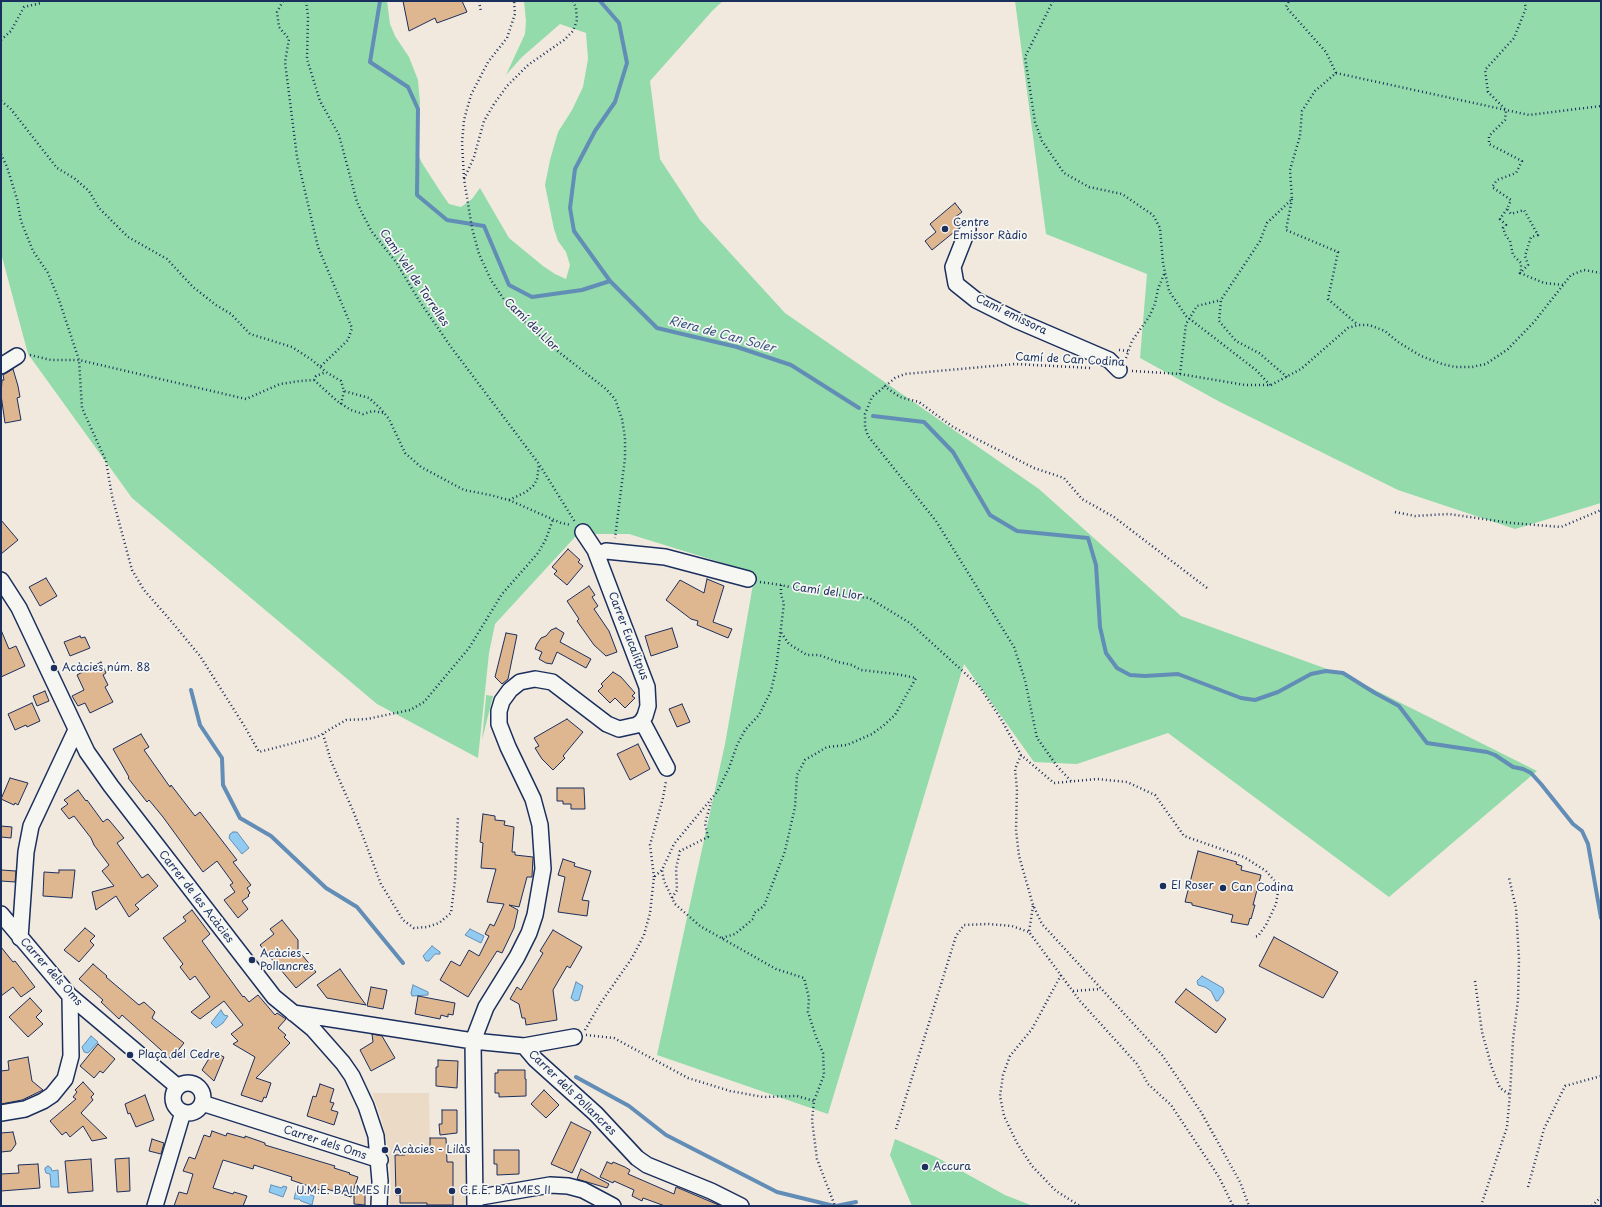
<!DOCTYPE html>
<meta charset="utf-8">
<style>
body{margin:0}
#map{position:relative;width:1602px;height:1207px;overflow:hidden;background:#f1e9de;font-family:"Playpen Sans",sans-serif}
canvas{display:block}
.frame{position:absolute;inset:0;border:2px solid #1b2f5e;pointer-events:none}
</style>
<div id="map">
<canvas width="1602" height="1207"></canvas>
<div class="frame"></div>
</div>
<script>
const context = document.querySelector('canvas').getContext('2d');
context.lineJoin = 'round';
function fillPath(path, color) { context.fillStyle = color; context.fill(path, 'evenodd'); }
const poly = rows => new Path2D(rows.map(r => 'M' + r).join(''));
function strokePath(path, color, width, dash) { context.strokeStyle = color; context.lineWidth = width; context.lineCap = dash ? 'butt' : 'round'; context.setLineDash(dash || []); context.stroke(path); }
function label(font, color, halo, rows, align = 'center') {
  context.font = font + ' "Playpen Sans",sans-serif'; context.lineWidth = 3.5; context.setLineDash([]); context.textBaseline = 'middle'; context.strokeStyle = halo; context.fillStyle = color; for (const [text, x, y, turn = 0] of rows) {
    context.save(); context.translate(x, y); context.rotate((+turn || 0) * Math.PI / 180); context.textAlign = isNaN(turn) ? turn : align; if (halo) context.strokeText(text, 0, 0); context.fillText(text, 0, 0); context.restore();
  }
}
fillPath(poly([
 [372,1093,429,1093,430,1150,467,1150,467,1206,390,1206,391,1182,388,1148,381,1118]
]), '#ebdac6');
fillPath(poly([
 [1,1,387,1,390,24,395,36,409,57,418,80,420,103,416,139,417,152,422,163,442,194,449,204,461,207,472,199,480,188,509,238,543,266,555,274,566,279,570,265,566,252,558,241,554,229,545,185,550,160,558,132,572,110,583,87,588,59,586,33,560,24,522,57,506,75,525,34,526,21,524,1,723,1,713,10,650,81,660,159,700,220,785,313,1039,489,1181,616,1349,677,1537,771,1389,897,1168,733,1077,764,1034,762,964,664,828,1114,657,1055,725,744,755,573,629,534,595,534,587,524,495,624,489,653,478,758,377,704,132,498,28,354,1,253],
 [1015,1,1601,1,1601,503,1515,529,1398,490,1220,402,1140,358,1147,274,1046,234],
 [486,695,493,696,482,740,486,697],
 [895,1139,936,1157,1005,1195,1033,1206,912,1206,890,1155]
]), '#93dbaa');
const water = poly([
 [233,832,237,832,249,848,242,854,229,838,230,834,233,832],
 [470,929,484,936,481,943,465,935,470,929],
 [432,946,440,952,440,954,435,954,429,961,426,961,423,956,432,946],
 [1202,976,1223,988,1224,992,1218,1001,1216,1001,1211,991,1205,987,1198,985,1197,981,1202,976],
 [576,982,583,986,579,1000,575,1001,571,998,576,982],
 [413,985,428,992,428,995,412,996,411,993,413,985],
 [221,1010,224,1015,228,1016,223,1023,216,1028,211,1023,221,1010],
 [91,1036,98,1042,88,1053,84,1052,82,1047,91,1036],
 [48,1166,51,1168,52,1171,58,1170,59,1187,51,1187,50,1174,46,1173,45,1170,45,1168,48,1166],
 [271,1185,282,1188,283,1186,287,1187,283,1197,269,1192,271,1185],
 [297,1187,302,1192,314,1196,312,1205,301,1201,299,1199,294,1199,297,1187]
]);
fillPath(water, '#91cbf1');
strokePath(water, '#628db6', 1);
strokePath(poly([
 [380,1,370,62,408,87,418,109,417,195,447,220,484,226,509,285,532,297,582,290,610,281],
 [600,1,619,23,627,63,615,102,595,131,575,169,570,208,574,231,610,281,657,328,737,347,791,365,859,408],
 [873,416,924,422,953,452,990,515,1017,531,1088,538,1096,565,1100,627,1106,653,1117,668,1130,675,1145,676,1178,674,1241,698,1255,700,1278,692,1311,674,1326,671,1343,673,1375,693,1399,706,1427,743,1487,752,1495,755,1513,767,1523,769,1531,773,1541,784,1573,824,1582,831,1588,844,1601,918],
 [191,690,200,725,222,758,223,785,240,818,271,836,326,888,357,907,403,963],
 [576,1077,629,1106,666,1135,777,1192,834,1206],
 [836,1206,856,1202]
]), '#628db6', 4);
const building = poly([
 [403,1,462,1,467,12,437,23,435,18,409,31,403,1],
 [955,203,962,212,954,218,960,225,959,228,932,250,925,241,936,232,930,224,955,203],
 [13,369,18,386,20,397,17,398,21,420,5,423,1,395,2,380,4,380,3,375,13,369],
 [1,520,18,540,1,554,1,520],
 [568,549,580,560,578,562,583,566,567,585,554,574,557,571,552,567,568,549],
 [46,578,57,596,40,606,29,587,46,578],
 [707,579,724,586,713,622,732,629,728,638,697,625,698,621,691,619,666,600,680,580,704,593,707,579],
 [589,586,595,595,592,597,598,606,594,609,609,631,617,652,606,656,594,645,577,621,579,619,567,601,589,586],
 [556,628,564,633,560,642,591,659,586,668,557,652,552,664,546,663,539,659,542,652,535,649,537,644,541,638,546,636,551,630,556,628],
 [672,628,678,647,651,656,645,636,672,628],
 [1,630,9,649,16,646,25,666,1,677,1,630],
 [506,633,517,635,508,679,502,684,495,677,506,633],
 [80,636,81,638,85,637,90,648,70,656,64,642,80,636],
 [101,662,106,673,103,675,108,685,105,687,113,702,90,713,85,703,78,706,72,696,84,690,77,675,101,662],
 [613,672,621,677,635,693,632,696,635,698,625,708,615,698,610,703,598,691,603,686,601,684,613,672],
 [45,691,49,701,37,706,33,696,45,691],
 [32,703,40,721,27,727,26,725,15,730,8,714,32,703],
 [682,704,690,722,677,727,669,709,682,704],
 [567,719,583,732,563,756,565,758,553,770,542,759,535,748,539,746,534,738,567,719],
 [141,734,149,747,144,750,170,787,171,785,195,816,200,812,237,860,233,862,251,885,247,888,250,893,248,895,249,896,242,901,248,909,238,918,224,900,235,892,230,885,233,883,217,861,203,872,163,817,149,800,147,802,128,778,129,777,113,749,141,734],
 [638,744,650,769,630,780,617,754,638,744],
 [10,778,28,783,18,805,15,803,14,805,1,799,10,778],
 [557,788,584,788,585,809,571,809,571,804,563,804,563,801,557,801,557,788],
 [78,790,86,801,87,800,103,822,107,819,109,820,124,838,117,843,142,878,148,874,158,886,135,905,139,909,129,917,116,896,96,910,92,892,114,886,102,871,109,865,94,845,91,838,74,816,69,819,61,809,68,804,64,800,78,790],
 [483,814,495,816,495,820,505,821,504,825,514,827,512,852,515,852,515,855,533,857,532,877,527,877,519,907,509,905,518,910,514,928,502,953,497,951,468,997,440,980,451,961,460,966,469,950,479,956,489,936,485,934,490,924,494,926,504,904,487,902,496,869,481,868,483,843,480,842,483,814],
 [1,826,12,827,11,838,1,837,1,826],
 [1198,851,1237,862,1236,864,1242,866,1241,870,1261,875,1253,905,1255,905,1251,919,1250,918,1248,925,1231,922,1233,915,1192,905,1192,903,1185,902,1198,851],
 [563,859,575,863,574,866,591,871,582,900,589,901,587,916,558,912,565,877,558,875,563,859],
 [1,870,16,871,15,882,1,881,1,870],
 [59,870,75,870,72,898,43,896,44,872,59,873,59,870],
 [192,910,210,934,202,941,243,997,244,996,249,1002,258,995,275,1015,277,1013,286,1019,278,1028,286,1035,284,1037,290,1043,256,1078,271,1083,266,1098,264,1097,262,1102,241,1095,255,1057,233,1044,238,1041,231,1034,243,1025,224,1001,200,1019,191,1012,210,997,195,976,190,980,180,967,183,964,163,938,186,921,183,917,192,910],
 [282,920,298,940,298,950,316,972,296,988,260,945,274,934,270,929,282,920],
 [85,928,95,936,90,941,94,945,79,962,64,950,85,928],
 [553,930,582,947,570,968,567,966,553,990,557,1020,526,1025,525,1018,522,1018,519,1004,510,999,517,987,521,990,543,953,540,951,553,930],
 [1274,937,1338,972,1323,998,1259,966,1274,937],
 [1,947,13,962,15,961,35,987,21,997,13,987,1,996,1,947],
 [93,964,107,976,106,977,139,1005,144,1002,155,1012,152,1018,184,1043,171,1059,122,1015,119,1019,101,1002,103,1000,79,979,93,964],
 [340,969,366,1005,327,998,317,985,340,969],
 [371,987,387,990,383,1009,367,1006,371,987],
 [1186,989,1226,1019,1216,1033,1175,1002,1186,989],
 [418,996,455,1003,453,1015,448,1014,448,1017,441,1015,440,1019,415,1014,418,996],
 [30,998,42,1011,36,1017,43,1024,28,1037,9,1017,30,998],
 [372,1034,382,1036,395,1058,371,1071,360,1050,373,1042,372,1034],
 [98,1044,115,1059,103,1073,100,1071,94,1078,80,1066,98,1044],
 [213,1052,224,1057,214,1081,202,1070,213,1052],
 [28,1057,32,1081,43,1090,22,1100,1,1104,1,1071,9,1070,8,1061,28,1057],
 [438,1060,458,1061,457,1088,436,1086,436,1067,438,1067,438,1060],
 [498,1070,525,1070,525,1079,526,1079,526,1096,499,1097,499,1093,495,1093,495,1073,498,1073,498,1070],
 [83,1082,94,1094,91,1097,93,1100,81,1113,107,1138,92,1141,83,1126,70,1137,66,1132,62,1135,50,1121,76,1099,73,1097,77,1092,75,1090,83,1082],
 [320,1084,334,1089,330,1102,334,1103,331,1110,338,1112,334,1125,307,1116,313,1096,316,1097,320,1084],
 [544,1090,559,1105,546,1118,531,1104,544,1090],
 [145,1095,154,1120,136,1127,130,1113,128,1114,125,1104,145,1095],
 [442,1110,457,1110,457,1133,440,1135,439,1124,442,1124,442,1110],
 [571,1122,591,1132,572,1173,551,1164,571,1122],
 [212,1131,226,1136,227,1133,245,1138,245,1136,265,1143,265,1145,335,1166,334,1168,350,1173,349,1174,358,1177,351,1197,324,1188,323,1191,291,1180,292,1177,254,1165,253,1169,223,1160,213,1188,233,1194,234,1192,247,1196,243,1206,174,1206,179,1192,187,1194,193,1174,183,1171,189,1157,195,1159,204,1135,210,1137,212,1131],
 [13,1132,16,1144,11,1151,1,1152,1,1133,13,1132],
 [430,1138,446,1138,447,1162,453,1162,453,1205,427,1205,427,1203,400,1203,400,1195,396,1195,395,1155,405,1155,405,1150,430,1150,430,1138],
 [152,1139,164,1143,161,1154,149,1151,152,1139],
 [494,1150,519,1150,519,1174,497,1175,497,1164,494,1164,494,1150],
 [129,1158,130,1191,117,1192,115,1159,129,1158],
 [91,1159,93,1191,68,1193,65,1161,91,1159],
 [607,1162,612,1164,613,1162,625,1167,630,1170,628,1174,674,1194,676,1187,721,1206,665,1206,643,1198,642,1201,632,1196,634,1190,614,1181,613,1183,600,1177,607,1162],
 [38,1164,40,1188,1,1191,1,1174,19,1173,18,1165,38,1164],
 [581,1169,609,1184,607,1188,577,1179,581,1169],
 [354,1192,365,1193,365,1205,354,1204,354,1192]
]);
fillPath(building, '#deb68f');
strokePath(building, '#1b2f5e', 1);
const minor = poly([
 [968,229,953,267,956,284,976,300,1016,320,1109,360,1119,370],
 [1,366,17,356],
 [597,555,606,551,665,557,748,579],
 [1,580,19,608,87,752,111,786,274,997,313,1029,343,1063,352,1076,366,1106,376,1136,380,1181,379,1206],
 [642,721,667,768],
 [1,914,70,996,178,1087],
 [20,938,26,852,31,826,76,730],
 [293,1013,473,1041,524,1046,535,1059,596,1114,637,1158,647,1165,711,1191,741,1206],
 [524,1046,574,1037],
 '173 1098a15 15 0 1 1 30 0a15 15 0 1 1-30 0Z',
 [202,1103,380,1160],
 [1,1113,25,1109,43,1101,52,1095,65,1079,71,1056,70,996],
 [475,1198,550,1185,568,1186,583,1190,613,1206],
 [155,1206,183,1112],
 [475,1206,473,1041,486,1007,517,957,529,933,535,915,543,869,540,825,533,799,508,747,499,724,499,711,502,701,510,690,520,682,535,679,552,682,607,724,619,729,637,725,642,721,645,716,648,706,647,687,595,550,583,532]
]);
strokePath(minor, '#1b2f5e', 18);
strokePath(poly([
 [283,1,277,12,279,27,289,39,285,62,297,157,318,247,352,328,348,340,320,367],
 [306,1,308,16,307,59,320,101,339,135,357,202,363,215,372,232,396,262,420,302,451,347,539,464,575,522],
 [479,1,481,12],
 [573,1,576,8,577,20,573,31,564,40,528,65,507,86,494,104,484,121,474,157,464,179,472,228,479,254,491,280,507,304,532,329,560,353,606,389,615,399,622,419,625,438,625,458,615,538],
 [1053,1,1025,57,1035,122,1042,141,1064,173,1089,187,1122,194,1153,215,1160,228,1163,263,1169,291,1186,316,1256,370,1270,385],
 [1524,1,1526,8,1514,38,1485,70,1488,92,1506,110,1505,120,1489,136,1489,144,1522,161,1516,173,1497,180,1492,187,1511,200,1507,209,1511,214,1524,210,1538,235,1531,237,1525,256,1528,265,1520,273,1544,283,1564,285],
 [1,40,11,31,24,7,41,3,42,1],
 [1336,73,1529,115,1601,106],
 [1,101,10,108,57,168,74,178,89,191,99,208,128,237,167,259,193,287,216,305,231,314,250,334,292,347,312,360,326,372,341,381,344,391,369,398,380,408,389,419,405,453,421,467,464,490,490,495,509,500,561,523,571,525],
 [1,154,7,167,17,199,21,221,33,251,48,273,59,300,79,360,246,399,280,384,300,381,314,380,316,376,326,372],
 [464,178,462,143,464,120,471,95,488,62,507,38,515,14,514,1],
 [1292,199,1286,230,1338,252,1328,299,1358,325],
 [1507,209,1500,219,1506,225,1503,228,1506,236,1510,241,1513,255,1521,263,1521,272],
 [1119,350,1128,351],
 [30,355,51,360,79,360,82,408,106,461,112,496,132,570,144,590,171,621,200,656,245,727,259,752,317,737,346,720,367,719,410,710,424,702,469,648,502,594,538,553,546,539,553,519],
 [1126,358,1132,341,1149,317,1155,304,1158,289,1165,272],
 [1132,371,1180,374,1245,385,1271,385,1301,369,1348,328,1358,325,1369,325,1385,331,1398,342,1421,356,1442,364,1455,367,1472,367,1486,364,1508,349,1534,322,1571,275,1584,270,1601,273],
 [1180,374,1186,324,1197,306,1221,300],
 [1287,377,1259,353,1236,341,1219,321,1221,300,1260,241,1267,223,1292,199,1290,170,1300,136,1302,111,1315,91,1336,73,1326,52,1286,7,1289,1],
 [314,380,337,401,351,410,363,414,373,411,384,413],
 [884,386,900,397,919,402,953,427,1034,468,1064,478,1082,499,1114,517,1207,588],
 [341,404,344,391],
 [509,500,526,492,533,486,537,480,539,464],
 [1395,512,1415,516,1449,514,1511,523,1561,527,1601,510],
 [760,582,781,585,811,592,869,598,910,623,979,686,1001,719,1021,755,1054,783,1097,779,1127,782,1155,795,1184,836,1244,857,1266,871,1279,886,1276,904,1266,925,1258,936,1253,937],
 [781,585,781,595,784,603,776,669,771,691,759,715,745,730,737,745,729,768,717,792,674,844,662,870,664,881,675,904,700,926,776,969,804,978,809,998,808,1012,816,1037,823,1053,824,1075,814,1101,812,1120,817,1159,835,1206],
 [323,734,331,761,354,813,381,884,403,920,414,928,427,927,439,923,451,913,455,880,458,817],
 [1021,755,1015,769,1017,789,1016,830,1019,856,1033,905,1042,924,1162,1055,1201,1112,1240,1182,1249,1206],
 [1071,781,1057,766,1037,738,1025,680,1014,647,936,521,868,436,865,427,865,414,872,397,895,378,905,374,1015,364,1091,368],
 [654,877,650,845,663,798,666,781],
 [672,898,677,890,676,869,680,851,708,837,705,824,711,802],
 [1033,906,1029,932,1080,1001,1137,1064,1148,1084,1171,1105,1219,1177,1233,1206],
 [722,938,735,934,746,925,753,919,754,913,764,906,785,851,795,807,797,775,805,760,827,747,847,745,872,734,883,726,895,715,916,678,896,674,861,670,852,665,838,662,819,655,807,655,789,644,780,631],
 [1061,975,1032,1029,1010,1056,1003,1075,1000,1096,1004,1116,1017,1143,1032,1166,1056,1191,1080,1206],
 [1475,981,1482,1032,1492,1068,1500,1088,1509,1094],
 [1073,991,1101,989],
 [585,1030,600,1004,632,958,644,935,650,913,654,877,662,870],
 [586,1035,614,1038,688,1078,730,1091,763,1097,797,1096,814,1101],
 [896,1129,956,936,964,925,988,924,1012,926,1029,932],
 [1528,1187,1544,1129,1565,1086,1601,1076],
 [1481,1206,1507,1127,1510,1094,1513,1040,1518,1000,1519,959,1516,908,1509,878],
 [1592,1206,1601,1197]
]), '#1b2f5e', 2.5, [1, 3]);
strokePath(minor, '#f6f6f2', 15);
for (const [x, y, r, color] of [
 [945,229,4,"#1b2f5e"],
 [54,668,4,"#1b2f5e"],
 [1163,886,4,"#1b2f5e"],
 [1223,888,4,"#1b2f5e"],
 [252,960,4,"#1b2f5e"],
 [130,1055,4,"#1b2f5e"],
 [385,1150,4,"#1b2f5e"],
 [925,1167,4,"#1b2f5e"],
 [398,1191,4,"#1b2f5e"],
 [452,1191,4,"#1b2f5e"]
]) { const dot = new Path2D(); dot.arc(x, y, r, 0, 2 * Math.PI); context.fillStyle = color; context.fill(dot); strokePath(dot, '#f6f6f2', 1.5); }
label('11px', '#1b2f5e', '#f6f6f2', [
 ["Centre",953,223],
 ["Emissor Ràdio",953,236],
 ["Acàcies núm. 88",62,668],
 ["El Roser",1171,886],
 ["Can Codina",1231,888],
 ["Acàcies -",260,954],
 ["Pollancres",260,967],
 ["Plaça del Cedre",138,1055],
 ["Acàcies - Lilàs",393,1150],
 ["Accura",933,1167],
 ["U.M.E. BALMES II",390,1191,"right"],
 ["C.E.E. BALMES II",460,1191]
], 'left');
label('11px', '#1b2f5e', '#f6f6f2', [
 ["Camí Vell de Torrelles",414,278,56],
 ["Camí emissora",1011,315,26],
 ["Camí del Llor",531,325,44],
 ["Camí de Can Codina",1070,360,3],
 ["Camí del Llor",827,592,8],
 ["Carrer Eucalitpus",628,636,69],
 ["Carrer de les Acàcies",196,897,52],
 ["Carrer dels Oms",51,972,48],
 ["Carrer dels Pollancres",572,1093,44],
 ["Carrer dels Oms",325,1143,18]
]);
label('italic 12px', '#385683', '#f6f6f2', [
 ["Riera de Can Soler",722,335,15]
]);
</script>
